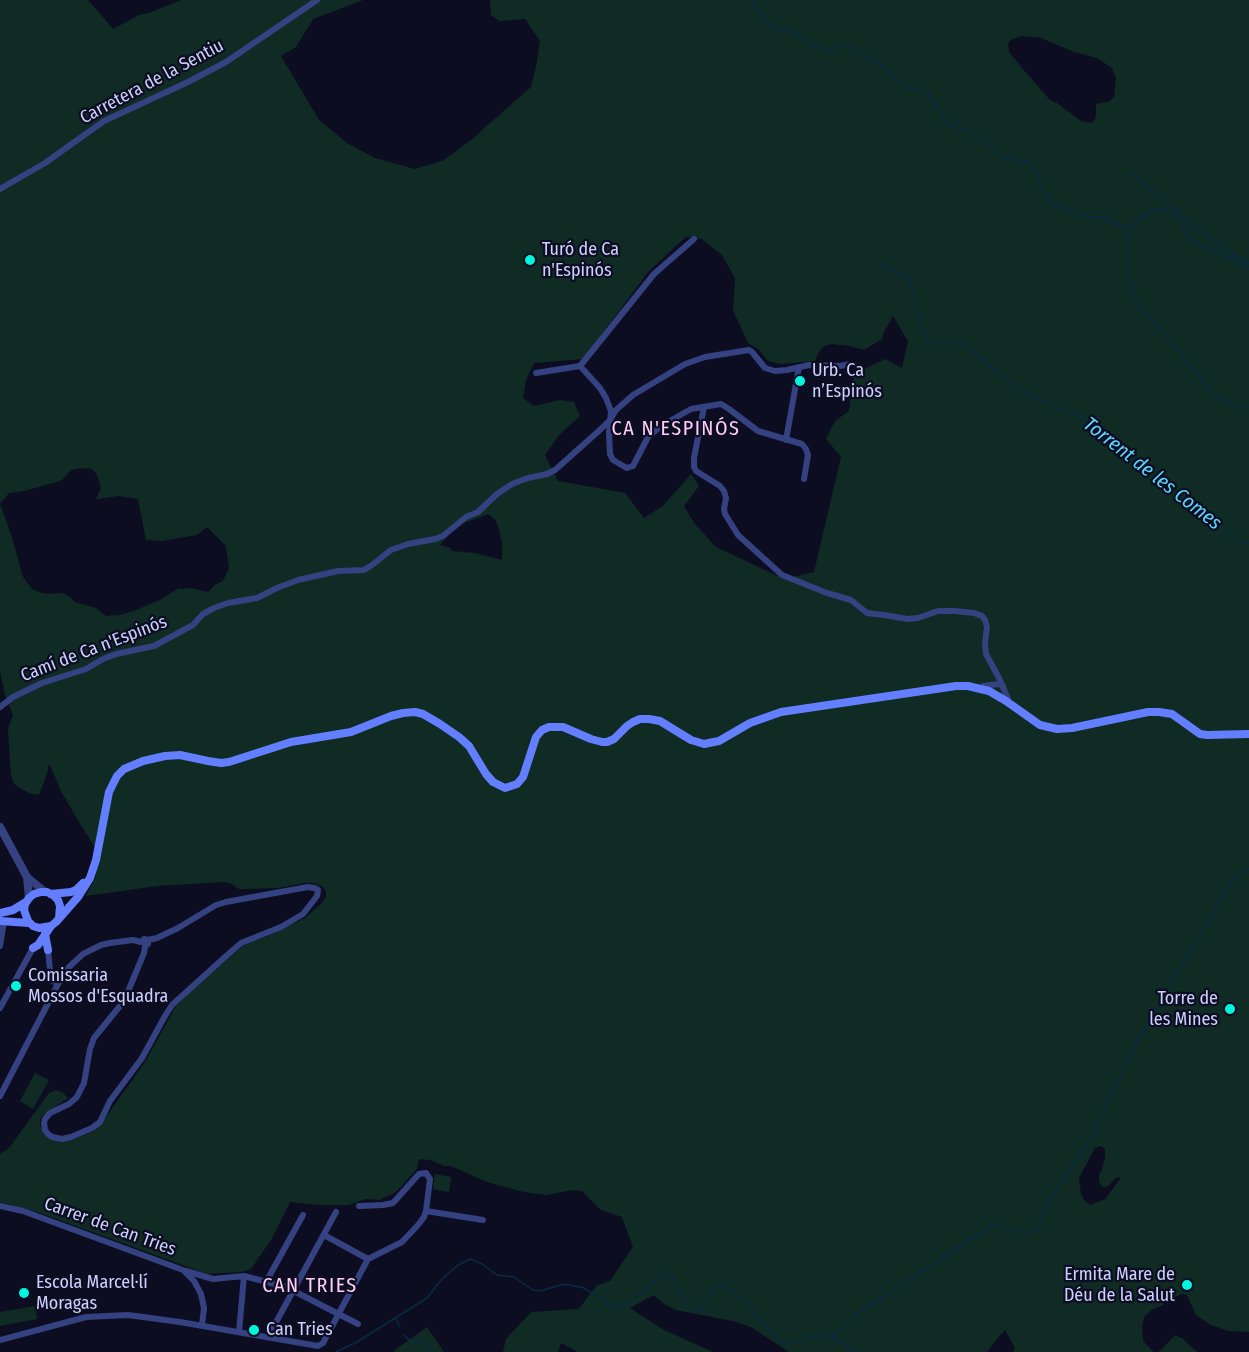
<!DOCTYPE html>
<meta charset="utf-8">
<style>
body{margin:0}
canvas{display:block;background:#0c0d21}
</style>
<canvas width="1249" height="1352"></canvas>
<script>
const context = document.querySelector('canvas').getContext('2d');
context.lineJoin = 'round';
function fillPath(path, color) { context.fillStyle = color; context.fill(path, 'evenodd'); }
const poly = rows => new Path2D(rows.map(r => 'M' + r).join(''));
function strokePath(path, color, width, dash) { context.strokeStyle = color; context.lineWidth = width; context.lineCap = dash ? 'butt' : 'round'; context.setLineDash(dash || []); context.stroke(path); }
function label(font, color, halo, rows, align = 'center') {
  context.font = font + ' "Fira Sans Condensed",sans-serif'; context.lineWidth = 4.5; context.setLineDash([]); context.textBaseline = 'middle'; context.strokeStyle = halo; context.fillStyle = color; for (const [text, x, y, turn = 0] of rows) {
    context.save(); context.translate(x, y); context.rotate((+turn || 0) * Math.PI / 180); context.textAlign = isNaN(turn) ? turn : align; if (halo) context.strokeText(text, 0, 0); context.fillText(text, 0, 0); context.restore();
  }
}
fillPath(poly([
 [0,0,88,0,113,29,139,15,149,13,181,0,363,0,313,19,296,47,281,56,319,120,347,143,375,158,415,169,444,160,471,140,531,87,536,67,540,41,525,19,500,21,491,15,490,0,1249,0,1249,1332,1229,1331,1211,1325,1196,1315,1187,1295,1182,1294,1166,1301,1163,1305,1151,1310,1144,1317,1142,1327,1143,1341,1154,1352,1013,1352,1015,1348,1005,1330,997,1339,987,1352,789,1352,751,1327,733,1321,676,1310,664,1304,654,1295,630,1308,664,1330,713,1352,578,1352,561,1343,558,1352,503,1352,506,1339,531,1312,579,1309,596,1286,610,1281,633,1247,622,1217,601,1210,582,1191,572,1190,546,1195,524,1192,487,1182,451,1166,444,1166,430,1160,419,1159,417,1169,396,1192,379,1200,366,1199,349,1205,320,1205,290,1202,271,1240,251,1269,241,1272,207,1274,40,1213,0,1202,0,1154,9,1148,49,1093,56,1090,62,1092,68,1098,42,1116,40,1120,40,1125,45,1135,50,1139,59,1141,72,1140,94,1131,106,1117,145,1062,176,1006,205,978,244,945,270,935,305,918,322,903,326,897,326,892,323,887,314,883,303,883,279,888,245,889,239,889,230,883,224,882,157,886,86,896,96,876,94,846,76,817,61,791,50,765,48,765,48,771,39,795,29,793,14,784,11,775,8,729,13,715,5,695,0,671],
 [1022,36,1041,38,1074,52,1097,58,1112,68,1116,78,1114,97,1108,102,1096,104,1096,115,1095,119,1091,123,1081,121,1057,103,1050,100,1022,68,1009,52,1008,44,1010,40],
 [686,237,702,239,722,255,735,278,733,310,748,343,758,349,768,361,780,364,815,361,818,353,824,346,832,344,850,346,864,350,882,339,884,332,893,316,908,341,902,368,885,359,862,370,854,371,849,411,835,421,826,439,841,457,814,572,784,579,716,547,694,523,684,506,699,486,691,474,663,506,644,518,625,493,558,481,545,455,559,435,580,416,574,402,560,400,534,406,523,398,526,380,534,363,583,359,649,271],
 [81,468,92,469,97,475,101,488,96,499,119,496,138,499,146,540,162,541,197,535,207,527,226,546,229,568,223,581,215,585,208,592,190,588,182,589,179,588,160,600,136,610,120,615,106,616,96,608,75,602,70,597,63,593,51,594,42,593,32,589,23,577,12,537,0,504,9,493,24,491,53,483,62,480,71,470],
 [488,514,495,519,499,529,502,543,502,560,474,553,452,551,450,548,440,545,451,532,464,523],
 [1100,1146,1105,1149,1105,1157,1102,1169,1099,1175,1099,1181,1101,1186,1104,1187,1108,1186,1116,1178,1120,1177,1120,1179,1105,1199,1090,1205,1084,1200,1081,1194,1079,1178,1095,1148],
 [35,1073,49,1080,33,1109,20,1101],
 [435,1174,451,1177,449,1192,433,1189],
 [35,1306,37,1319,0,1326,0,1312],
 [427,1327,444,1352,394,1352,395,1350],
 [1175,1335,1183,1339,1197,1352,1159,1352]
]), '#0f2b24');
strokePath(poly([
 [751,0,763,19,778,31,787,29,824,51,828,51,841,45,849,46,867,58,886,68,898,82,905,87,927,91,947,123,950,126,973,132,1004,158,1030,162,1045,195,1049,201,1054,205,1089,217,1101,217,1126,228,1133,226,1140,217,1153,210,1156,209,1164,210,1179,219,1193,242,1226,256,1249,269],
 [1129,171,1221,247,1249,264],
 [1126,229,1127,265,1135,301,1174,345,1214,396,1238,406,1249,405],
 [876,262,909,278,927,342,958,340,1023,392,1081,417,1235,539,1249,544],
 [396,1319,400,1327],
 [404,1335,410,1341,421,1342,428,1345,433,1352],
 [833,1337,854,1316,994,1224,1028,1233,1038,1229,1049,1200,1093,1135,1135,1045,1234,877,1249,869],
 [336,1352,357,1342,427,1298,441,1280,458,1265,470,1259,482,1264,497,1275,514,1277,533,1290,540,1291,564,1284,584,1288,618,1309,632,1300,659,1277,666,1274,670,1274,674,1278,687,1306,696,1312,701,1311,710,1292,716,1286,725,1285,748,1305,772,1334,783,1343,792,1342,822,1335,833,1337,857,1352]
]), '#092a43', 1.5);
strokePath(poly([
 [0,189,45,163,104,121,188,82,226,62,317,0],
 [580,366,600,388,606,398,611,411,609,433,610,454,613,460,625,467,627,468,633,466,648,437,661,426,691,409,721,404,729,409,758,431,802,444,806,449,808,455,804,479],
 [536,373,580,366,654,274,694,239],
 [704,407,694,458,694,467,696,471,720,486,724,491,726,498,724,509,725,514,738,535,782,575,827,593,851,600,867,613,884,615,908,619,918,618,938,611,955,611,974,613,982,616,985,620,987,627,985,644,986,654,999,678,1008,699],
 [786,440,799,367],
 [983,686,999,684,1003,686],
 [0,707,13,697,42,683,86,669,103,659,116,654,154,646,193,625,203,614,214,608,228,603,257,598,277,588,298,580,338,571,364,570,372,565,391,550,408,544,435,539,443,536,466,517,478,512,497,494,512,484,528,478,547,474,555,470,601,429,610,420,616,410,633,395,685,364,705,357,749,350,752,352,765,368,775,371,787,370,809,365,840,366,850,364],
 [0,946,4,921],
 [48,950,51,980,58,984],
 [0,1008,33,948],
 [0,1096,58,984,69,967,83,954,101,945,110,943,133,940,141,942,144,939,148,940,157,938,178,928,216,905,226,902,308,887,315,888,318,890,317,896,303,914,281,927,241,943,225,957,172,1005,165,1016,142,1058,110,1101,100,1122,92,1128,71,1137,62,1139,52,1137,48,1134,45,1130,44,1123,45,1119,50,1113,69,1104,77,1097,84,1083,90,1049,94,1038,124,1001,144,953,145,946,148,944,148,940],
 [0,1206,23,1211,183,1270,194,1281,201,1294,204,1308,202,1325],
 [359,1206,383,1205,393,1203,419,1174,426,1173,430,1179,426,1211,424,1217,418,1225,402,1242,368,1259],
 [426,1211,483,1220],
 [324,1235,368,1259],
 [186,1271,213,1279,244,1276,286,1287,358,1324],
 [266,1282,303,1215],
 [239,1332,244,1276],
 [268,1337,336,1212],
 [0,1340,86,1317,128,1315,180,1322,318,1346,323,1343,368,1259]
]), '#354282', 6);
strokePath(poly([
 [0,827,27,877,45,892],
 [27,877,29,898]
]), '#354282', 8);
strokePath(poly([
 [51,894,71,892,76,890,83,883],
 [0,913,13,910,26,902],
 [0,921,29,923],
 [51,926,39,928,33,926,28,921,24,910,25,904,29,898,34,894,41,892,47,892,53,895,58,900,60,906,59,918],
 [45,934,48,950],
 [33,948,38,945,51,926,56,922,78,897,90,878,96,860,109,792,117,776,124,769,143,761,165,756,180,755,208,761,221,763,229,762,291,742,351,732,391,716,403,713,415,712,423,714,440,724,459,737,469,746,486,774,493,782,505,788,517,784,523,777,536,737,542,730,549,727,563,727,591,739,602,742,607,742,614,739,627,726,633,722,640,719,649,719,660,721,691,740,704,744,719,741,750,723,781,712,956,686,968,686,989,691,1006,701,1040,725,1057,729,1072,728,1148,712,1159,712,1172,714,1200,734,1207,735,1249,734]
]), '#637fff', 8);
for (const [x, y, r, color] of [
 [530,260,6,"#00f7dd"],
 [800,381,6,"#00f7dd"],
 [16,986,6,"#00f7dd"],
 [1230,1009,6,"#00f7dd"],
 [1187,1285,6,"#00f7dd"],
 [24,1293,6,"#00f7dd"],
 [254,1330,6,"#00f7dd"]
]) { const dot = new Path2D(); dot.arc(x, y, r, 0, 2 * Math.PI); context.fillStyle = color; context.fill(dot); strokePath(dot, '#0c0d21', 2); }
label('18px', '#ccd1ff', '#0c0d21', [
 ["Carretera de la Sentiu",152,82,-28],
 ["Camí de Ca n'Espinós",94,649,-21],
 ["Carrer de Can Tries",110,1227,20]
]);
label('18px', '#ccd1ff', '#0c0d21', [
 ["Turó de Ca",542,250],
 ["n'Espinós",542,271],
 ["Urb. Ca",812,371],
 ["n’Espinós",812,392],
 ["Comissaria",28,976],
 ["Mossos d'Esquadra",28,997],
 ["Torre de",1218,999,"right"],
 ["les Mines",1218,1020,"right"],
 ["Ermita Mare de",1175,1275,"right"],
 ["Déu de la Salut",1175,1296,"right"],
 ["Escola Marcel·lí",36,1283],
 ["Moragas",36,1304],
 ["Can Tries",266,1330]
], 'left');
context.letterSpacing = '1.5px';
label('20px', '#ffcef7', '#0c0d21', [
 ["CA N'ESPINÓS",676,429],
 ["CAN TRIES",310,1286]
]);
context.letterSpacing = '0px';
label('italic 20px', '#5ad5ff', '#0c0d21', [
 ["Torrent de les Comes",1152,474,38]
]);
</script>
